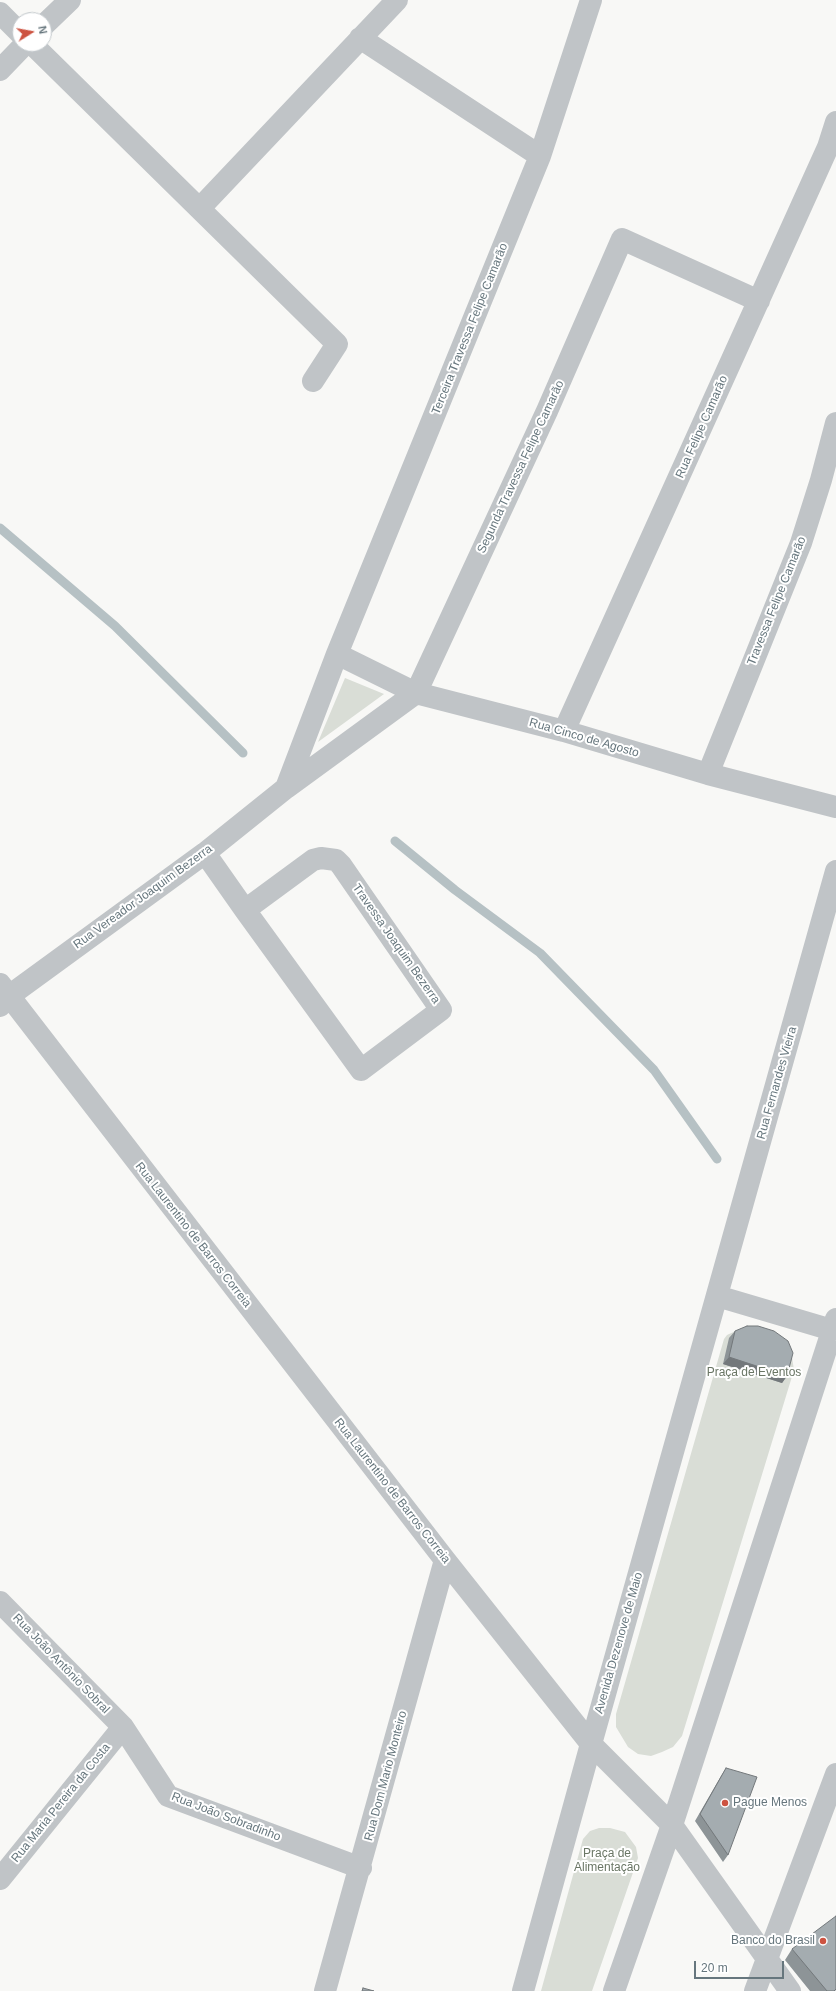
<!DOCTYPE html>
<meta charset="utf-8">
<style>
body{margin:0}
#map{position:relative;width:836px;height:1991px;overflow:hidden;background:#f8f8f6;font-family:Helvetica,sans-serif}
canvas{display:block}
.north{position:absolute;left:12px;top:12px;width:40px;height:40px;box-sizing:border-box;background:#fff;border:1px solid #c2c8cb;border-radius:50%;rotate:79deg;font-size:11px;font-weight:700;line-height:16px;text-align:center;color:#66767d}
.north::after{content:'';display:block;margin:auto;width:14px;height:18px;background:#cd5341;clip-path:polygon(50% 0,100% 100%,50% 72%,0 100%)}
.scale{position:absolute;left:694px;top:1961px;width:90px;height:18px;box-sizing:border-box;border:2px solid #66767d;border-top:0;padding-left:5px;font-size:12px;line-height:14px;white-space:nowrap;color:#66767d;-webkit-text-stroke:3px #fff;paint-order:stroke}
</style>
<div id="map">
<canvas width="836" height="1991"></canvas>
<div class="north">N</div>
<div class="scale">20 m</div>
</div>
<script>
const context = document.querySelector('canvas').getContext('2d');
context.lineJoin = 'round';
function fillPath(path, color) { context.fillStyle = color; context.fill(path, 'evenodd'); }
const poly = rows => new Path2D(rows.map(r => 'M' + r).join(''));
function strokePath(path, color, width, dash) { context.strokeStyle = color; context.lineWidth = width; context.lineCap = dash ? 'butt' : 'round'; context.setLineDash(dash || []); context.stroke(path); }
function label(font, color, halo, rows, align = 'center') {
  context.font = font + ' Helvetica,sans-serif'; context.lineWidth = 4; context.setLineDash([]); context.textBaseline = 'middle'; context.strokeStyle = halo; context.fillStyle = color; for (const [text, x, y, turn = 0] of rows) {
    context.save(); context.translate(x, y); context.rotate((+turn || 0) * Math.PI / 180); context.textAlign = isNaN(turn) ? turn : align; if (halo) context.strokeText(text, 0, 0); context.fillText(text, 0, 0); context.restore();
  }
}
fillPath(poly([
 [345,678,384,694,318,742],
 [740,1329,791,1351,794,1370,682,1736,673,1747,662,1752,651,1756,638,1754,628,1747,616,1727,616,1714,724,1339,727,1335],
 [599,1828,610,1828,625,1832,636,1847,638,1858,592,1991,541,1991,583,1839,590,1831]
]), '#d9ddd6');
strokePath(poly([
 [0,528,115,626,243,753],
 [395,841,455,890,540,953,654,1070,717,1159]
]), '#b6c1c4', 9);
strokePath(poly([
 [0,13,20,33],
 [44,25,70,0],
 [360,38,540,156],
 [32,44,337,344,313,381],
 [0,70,25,44],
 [200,208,397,0],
 [337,654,416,693,564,731,708,774,836,807],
 [564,731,828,147,836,122],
 [708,774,801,543,821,480,836,423],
 [286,788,337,654,540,156,591,0],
 [205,853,245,910,361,1070,441,1010,341,865,336,860,321,858,313,860,245,910],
 [0,984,445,1560,591,1744,672,1825,790,1991],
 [0,1006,9,996,205,853,286,788,416,693,547,411,622,239,759,301],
 [717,1296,832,1330],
 [0,1602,123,1727,168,1796,361,1868],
 [0,1879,123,1727],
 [325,1991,445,1560],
 [523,1991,591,1744,836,871],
 [614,1991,672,1825,836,1319],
 [755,1991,836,1774]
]), '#c0c4c7', 22);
fillPath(poly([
 [735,1331,787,1376,782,1383,723,1364,729,1338],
 [726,1768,728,1855,723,1862,695,1821,721,1776],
 [792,1949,836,1991,810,1991,785,1960]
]), '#8d9497');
fillPath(poly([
 [729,1357,787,1376,782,1383,723,1364]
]), '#73787b');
const building = poly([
 [747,1326,758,1326,774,1331,788,1341,793,1353,787,1376,729,1357,735,1331,747,1326],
 [726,1768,757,1777,728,1855,700,1814,726,1768],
 [836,1916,836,1989,834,1991,827,1991,792,1949,836,1916],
 [363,1988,374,1991,362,1991,363,1988]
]);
fillPath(building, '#a4acb0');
strokePath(building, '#73787b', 1);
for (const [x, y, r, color] of [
 [725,1803,4,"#cd5341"],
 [823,1941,4,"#cd5341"]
]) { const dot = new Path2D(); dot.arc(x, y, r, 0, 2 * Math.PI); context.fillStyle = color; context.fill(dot); strokePath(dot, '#fff', 1.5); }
label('12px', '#66767d', '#fff', [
 ["Terceira Travessa Felipe Camarão",470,329,-68],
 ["Rua Felipe Camarão",702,427,-66],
 ["Segunda Travessa Felipe Camarão",521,467,-65],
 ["Travessa Felipe Camarão",777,601,-68],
 ["Rua Cinco de Agosto",584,738,16],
 ["Rua Vereador Joaquim Bezerra",143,897,-36],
 ["Travessa Joaquim Bezerra",396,944,55],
 ["Rua Fernandes Vieira",777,1083,-74],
 ["Rua Laurentino de Barros Correia",193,1235,52],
 ["Rua Laurentino de Barros Correia",392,1491,52],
 ["Avenida Dezenove de Maio",619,1643,-74],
 ["Rua João Antônio Sobral",61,1664,46],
 ["Rua Dom Mario Monteiro",386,1776,-75],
 ["Rua Maria Pereira da Costa",61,1803,-51],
 ["Rua João Sobradinho",226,1817,21]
]);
label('12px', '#6a7665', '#fff', [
 ["Praça de Eventos",754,1373],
 ["Praça de",607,1854],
 ["Alimentação",607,1868]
]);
label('12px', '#66767d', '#fff', [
 ["Pague Menos",733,1803],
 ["Banco do Brasil",815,1941,"right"]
], 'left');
</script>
